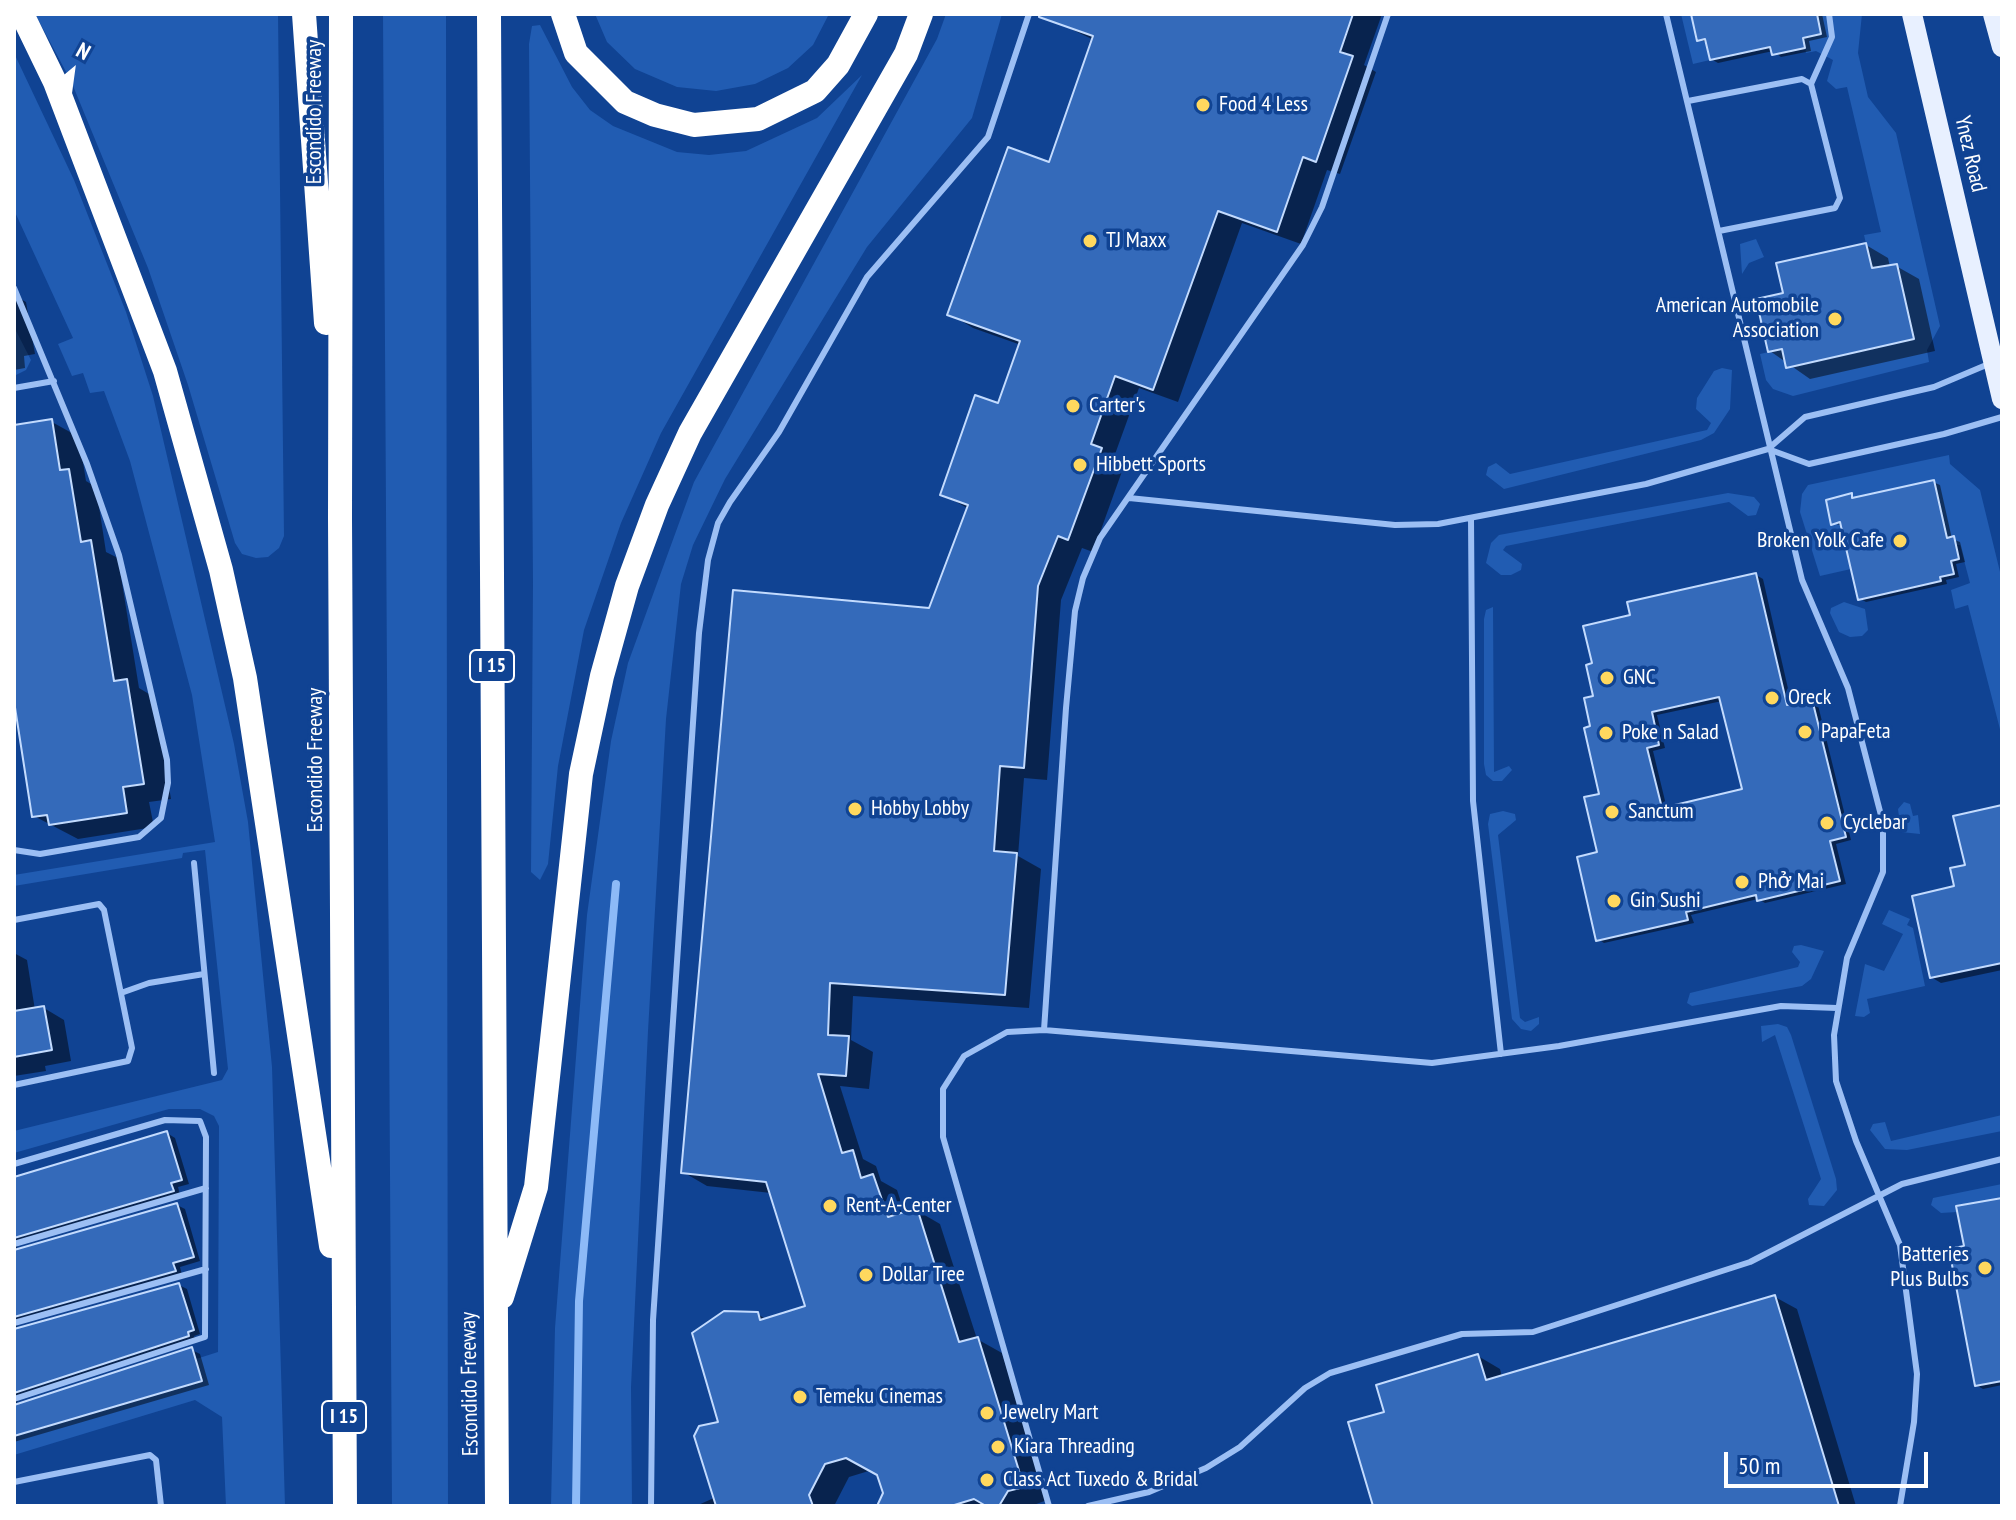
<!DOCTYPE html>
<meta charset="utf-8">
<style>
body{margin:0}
#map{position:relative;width:2016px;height:1520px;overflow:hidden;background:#104393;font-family:"PT Sans Narrow",sans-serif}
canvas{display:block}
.frame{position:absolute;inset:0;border:16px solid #fff;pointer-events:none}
.north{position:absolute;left:32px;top:32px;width:80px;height:80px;-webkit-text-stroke:6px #104393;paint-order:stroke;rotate:29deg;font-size:22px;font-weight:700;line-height:32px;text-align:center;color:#fff}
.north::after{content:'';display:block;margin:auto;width:28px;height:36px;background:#fff;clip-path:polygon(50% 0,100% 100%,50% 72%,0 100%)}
.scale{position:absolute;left:1724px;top:1452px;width:204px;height:36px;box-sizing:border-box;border:4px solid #fff;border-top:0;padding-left:10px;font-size:24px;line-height:28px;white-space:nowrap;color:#fff;-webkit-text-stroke:6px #104393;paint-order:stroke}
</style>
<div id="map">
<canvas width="2016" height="1520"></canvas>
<div class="frame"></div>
<div class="north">N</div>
<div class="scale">50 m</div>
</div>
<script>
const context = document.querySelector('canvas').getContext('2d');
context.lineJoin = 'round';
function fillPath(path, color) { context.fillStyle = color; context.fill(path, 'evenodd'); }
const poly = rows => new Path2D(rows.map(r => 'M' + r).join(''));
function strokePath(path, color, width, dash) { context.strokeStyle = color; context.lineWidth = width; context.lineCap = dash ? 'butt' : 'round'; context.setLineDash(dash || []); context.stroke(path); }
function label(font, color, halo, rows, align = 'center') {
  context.font = font + ' "PT Sans Narrow",sans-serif'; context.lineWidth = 7; context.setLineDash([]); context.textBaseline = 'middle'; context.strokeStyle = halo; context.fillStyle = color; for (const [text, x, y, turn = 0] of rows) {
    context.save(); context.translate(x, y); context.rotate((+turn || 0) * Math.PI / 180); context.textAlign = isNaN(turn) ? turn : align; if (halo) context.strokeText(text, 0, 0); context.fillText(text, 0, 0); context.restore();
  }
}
fillPath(poly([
 [35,14,278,14,284,536,279,548,268,557,256,558,242,554,235,543,188,385,148,268,71,81],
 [383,14,446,14,448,1506,392,1506],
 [595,14,829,14,813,45,788,68,755,84,716,91,677,87,635,69,607,42],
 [946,14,1002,14,972,118,867,247,725,479,693,545,681,584,666,719,648,1031,631,1387,632,1506,551,1506,555,1328,587,915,611,741,628,663,694,482,937,39],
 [1681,14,1691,14,1698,41,1705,39,1710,60,1693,64],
 [1817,14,1862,14,1858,53,1868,97,1896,133,1940,326,1927,350,1929,362,1793,396,1773,389,1766,380,1760,354,1782,349,1787,368,1914,339,1897,265,1872,270,1864,235,1881,232,1847,87,1836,89,1827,81,1833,60,1816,51,1806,53,1803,38],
 [540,25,572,87,590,110,613,126,677,152,709,155,746,151,817,118,862,75,661,433,621,523,584,630,558,766,548,864,540,880,531,872,533,583,529,44,532,26],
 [14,53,74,180,126,312,153,396,234,744,248,822,272,1067,285,1506,226,1506,222,1417,195,1400,14,1455,14,1436,202,1381,196,1359,218,1352,219,1126,214,1116,200,1109,169,1109,14,1153,14,1131,222,1080,228,1069,205,850,183,853,182,858,14,886,14,875,215,842,192,695,130,461,104,391,90,393,83,373,72,376,58,344,73,338,14,210],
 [1756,239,1764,257,1749,263,1742,274,1740,244],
 [14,327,31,360,26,370,14,376],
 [1722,368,1732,370,1730,409,1714,433,1701,440,1504,489,1486,475,1488,467,1496,463,1510,474,1707,430,1711,423,1696,409,1697,398,1714,371],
 [1949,455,1950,464,1980,490,2002,580,2002,737,1968,605,1955,609,1951,590,1970,583,1960,545,1956,545,1954,536,1947,538,1934,480,1852,498,1851,494,1826,500,1831,524,1840,522,1851,569,1820,576,1800,512,1802,494,1808,485],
 [1728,493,1754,497,1760,504,1756,515,1748,516,1729,502,1506,546,1503,550,1522,564,1521,570,1511,575,1501,575,1486,563,1491,543,1499,535],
 [1844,602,1865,609,1868,630,1862,636,1850,637,1839,632,1830,613,1831,608],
 [1493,607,1494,772,1509,766,1512,770,1502,781,1493,781,1486,775,1484,764,1484,619,1486,610],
 [1904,802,1910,804,1913,816,1918,815,1920,834,1901,832,1898,809],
 [1503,811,1515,814,1516,820,1498,835,1520,1018,1525,1022,1539,1017,1539,1024,1531,1031,1521,1029,1512,1019,1488,824,1490,814],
 [1889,910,1910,919,1907,925,1913,928,1925,986,1867,999,1870,1013,1864,1017,1855,1016,1865,964,1884,971,1903,934,1882,924],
 [1801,945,1824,951,1811,979,1802,986,1692,1006,1687,1003,1690,993,1798,967,1800,962,1792,952,1794,946],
 [1778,1024,1787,1027,1791,1035,1836,1179,1837,1190,1824,1206,1809,1205,1808,1199,1821,1179,1775,1035,1762,1042,1761,1026],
 [2002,1115,2002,1131,1907,1150,1885,1149,1870,1130,1873,1124,1885,1122,1891,1141],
 [2002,1184,2002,1198,1957,1212,1941,1213,1931,1205,1933,1198]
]), '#215cb2');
fillPath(poly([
 [1057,14,1382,14,1364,65,1376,72,1340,174,1327,170,1301,244,1242,223,1178,402,1139,388,1114,457,1125,463,1093,552,1082,548,1061,600,1047,780,1024,778,1018,856,1041,869,1029,1008,853,996,851,1040,873,1052,869,1089,840,1086,863,1159,876,1166,881,1181,897,1190,905,1214,916,1210,940,1224,977,1339,1002,1353,1047,1500,1031,1506,882,1506,885,1494,880,1475,872,1470,849,1477,834,1506,696,1506,716,1497,757,1314,768,1320,807,1308,771,1193,707,1186,683,1172,930,610,969,509,942,494,999,406,1021,345,973,328,950,314,1051,164,1094,40,1054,21],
 [1693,14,1822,14,1827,37,1809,41,1811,51,1781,57,1773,51,1718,63,1711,59,1708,43,1699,39],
 [1866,245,1888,258,1890,267,1896,266,1919,279,1935,351,1810,379,1770,351,1785,295],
 [14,295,26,302,35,354,24,356,25,368,14,370],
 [52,422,79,437,86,481,96,487,106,552,118,558,139,688,154,697,171,799,149,802,154,827,78,839,34,816,14,688,14,427],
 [1933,482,1940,485,1952,539,1960,542,1965,562,1956,564,1959,577,1946,580,1947,584,1866,602,1859,598,1843,526,1833,523,1851,496,1857,499],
 [1756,575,1763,579,1792,706,1811,701,1818,705,1851,840,1836,844,1846,884,1765,903,1758,899,1691,915,1694,923,1604,943,1598,939,1601,795,1592,728,1594,665,1633,616],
 [1722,701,1745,791,1667,809,1653,751,1665,748,1657,715],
 [2002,808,2002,970,1941,983,1931,977,1956,888],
 [14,953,27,960,35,1010,44,1008,64,1020,71,1061,45,1066,46,1071,14,1076],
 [167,1133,175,1138,189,1184,178,1187,180,1195,20,1242,14,1252,14,1179],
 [2002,1200,2002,1385,1983,1389,1976,1385,1966,1248],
 [177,1205,185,1209,200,1261,180,1267,182,1275,20,1321,14,1331,14,1252],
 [179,1285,187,1289,200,1334,194,1336,196,1340,20,1397,14,1407,14,1331],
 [1775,1297,1797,1309,1856,1506,1375,1506,1386,1413,1478,1356,1500,1369,1502,1377],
 [192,1350,200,1354,209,1385,14,1442,14,1407]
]), '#0007');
strokePath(poly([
 [576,1506,579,1301,616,884]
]), '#8dbaf7', 8);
const building = poly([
 [1039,14,1353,14,1340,52,1353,56,1316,162,1303,157,1277,232,1218,211,1153,390,1115,376,1091,444,1102,448,1068,540,1058,536,1038,586,1024,768,1000,766,994,851,1017,853,1005,995,830,983,828,1035,849,1036,846,1076,818,1074,842,1153,853,1150,861,1178,873,1174,888,1217,917,1208,959,1342,978,1337,1024,1487,1008,1491,999,1506,986,1506,974,1499,951,1506,877,1506,883,1493,877,1475,846,1458,825,1464,809,1495,813,1506,716,1506,694,1436,699,1426,718,1422,692,1333,724,1311,758,1312,760,1320,805,1306,766,1182,681,1173,733,590,929,608,968,505,940,495,975,395,998,403,1020,341,947,315,1008,147,1049,162,1093,36,1039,17,1039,14],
 [1691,14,1817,14,1821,34,1803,38,1805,48,1772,55,1770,47,1710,60,1705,39,1697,41,1691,14],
 [1866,243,1872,268,1897,264,1914,339,1786,368,1782,349,1768,352,1756,299,1783,293,1776,263,1866,243],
 [52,419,60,470,69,469,81,542,91,540,114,681,127,679,144,784,123,787,127,813,49,825,47,815,32,817,14,701,14,425,52,419],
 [1934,480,1947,538,1954,536,1959,559,1951,561,1954,574,1940,577,1941,581,1858,600,1840,522,1831,525,1826,500,1852,493,1852,498,1934,480],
 [1756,573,1787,705,1812,699,1846,837,1830,841,1840,881,1757,901,1756,895,1686,912,1688,920,1596,941,1577,857,1597,852,1584,797,1599,794,1584,728,1590,726,1584,698,1593,696,1586,665,1592,663,1583,626,1630,615,1627,602,1756,573],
 [1719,697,1742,789,1662,808,1647,748,1659,745,1652,712,1719,697],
 [2002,805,2002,963,1930,978,1912,896,1954,886,1950,868,1965,865,1953,816,2002,805],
 [44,1006,52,1050,14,1057,14,1011,44,1006],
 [167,1131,182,1180,171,1183,174,1191,14,1238,14,1177,167,1131],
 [2002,1198,2002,1381,1975,1386,1949,1249,1964,1246,1956,1206,2002,1198],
 [177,1203,194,1257,173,1263,176,1271,14,1317,14,1250,177,1203],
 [179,1283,194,1330,188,1332,189,1336,14,1393,14,1329,179,1283],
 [1775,1295,1839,1506,1373,1506,1348,1422,1384,1412,1376,1385,1478,1354,1486,1380,1775,1295],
 [192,1347,202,1381,14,1436,14,1405,192,1347]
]);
fillPath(building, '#346aba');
strokePath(building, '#c3dbfe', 2);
strokePath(poly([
 [1666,14,1802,580,1848,688,1883,823,1883,872,1847,958,1834,1035,1836,1081,1856,1141,1900,1245,1917,1374,1914,1422,1900,1506],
 [1811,84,1832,37,1829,14],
 [1688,101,1802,79,1811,84,1840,198,1835,208,1719,231],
 [14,288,87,464,119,555,167,760,168,783,161,818,139,837,40,854,14,850],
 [14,388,54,381],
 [1768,449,1809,464,1944,434,2002,417],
 [1129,498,1395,525,1438,524,1646,484,1768,449,1805,417,1934,387,1991,363],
 [1471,518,1473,801,1501,1054],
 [194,863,214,1073],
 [14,920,99,904,104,910,132,1048,128,1061,14,1085],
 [121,993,149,983,204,974],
 [1044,1030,1066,708,1075,611,1083,578,1100,538,1303,245,1322,207,1388,14],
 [14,1164,165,1120,200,1121,206,1137,205,1337,14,1399],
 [14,1244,206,1188],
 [14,1323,206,1269],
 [14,1482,150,1455,156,1460,161,1506],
 [651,1506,653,1320,699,633,708,560,718,523,730,502,779,432,867,277,988,137,1029,14],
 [1049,1506,943,1137,943,1089,964,1056,1007,1032,1044,1030,1432,1063,1559,1046,1781,1006,1837,1008],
 [1088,1506,1149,1492,1206,1468,1240,1447,1305,1388,1330,1373,1462,1334,1533,1332,1750,1262,1902,1184,2002,1159]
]), '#9cbff4', 6);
strokePath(poly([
 [1912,14,2002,399],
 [1993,14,2002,47]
]), '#e8f0ff', 20);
strokePath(poly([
 [22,14,55,82,165,371,221,570,245,678,331,1246],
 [304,14,326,323],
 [341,14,340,518,345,1506],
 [489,14,497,1506],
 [563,14,576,53,625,102,655,115,694,125,758,119,815,91,838,65,866,14],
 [502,1297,536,1187,581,774,602,676,627,586,657,505,690,433,906,54,921,14]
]), '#fff', 24);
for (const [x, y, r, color] of [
 [1203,105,8,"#ffd85e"],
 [1090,241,8,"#ffd85e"],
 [1835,319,8,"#ffd85e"],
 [1073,406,8,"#ffd85e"],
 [1080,465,8,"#ffd85e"],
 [1900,541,8,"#ffd85e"],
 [1607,678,8,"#ffd85e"],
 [1772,698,8,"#ffd85e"],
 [1805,732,8,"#ffd85e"],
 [1606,733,8,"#ffd85e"],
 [855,809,8,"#ffd85e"],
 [1612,812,8,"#ffd85e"],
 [1827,823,8,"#ffd85e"],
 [1742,882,8,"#ffd85e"],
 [1614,901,8,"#ffd85e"],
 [830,1206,8,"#ffd85e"],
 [1985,1268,8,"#ffd85e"],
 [866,1275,8,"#ffd85e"],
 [800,1397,8,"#ffd85e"],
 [987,1413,8,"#ffd85e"],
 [998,1447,8,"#ffd85e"],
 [987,1480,8,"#ffd85e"]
]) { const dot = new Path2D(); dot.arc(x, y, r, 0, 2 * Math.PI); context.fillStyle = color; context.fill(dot); strokePath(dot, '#104393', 3); }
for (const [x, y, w] of [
 [492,666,44],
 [344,1417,44]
]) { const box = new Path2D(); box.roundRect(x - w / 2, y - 16, w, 32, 6); context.fillStyle = '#104393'; context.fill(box); strokePath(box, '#fff', 2); }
label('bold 20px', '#fff', null, [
 ["I 15",492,666],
 ["I 15",344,1417]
]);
label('22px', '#fff', '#104393', [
 ["Food 4 Less",1219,105],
 ["TJ Maxx",1106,241],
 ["American Automobile",1819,306,"right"],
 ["Association",1819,331,"right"],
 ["Carter's",1089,406],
 ["Hibbett Sports",1096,465],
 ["Broken Yolk Cafe",1884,541,"right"],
 ["GNC",1623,678],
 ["Oreck",1788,698],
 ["PapaFeta",1821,732],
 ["Poke n Salad",1622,733],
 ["Hobby Lobby",871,809],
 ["Sanctum",1628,812],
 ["Cyclebar",1843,823],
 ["Phở Mai",1758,882],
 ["Gin Sushi",1630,901],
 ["Rent-A-Center",846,1206],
 ["Batteries",1969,1255,"right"],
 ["Plus Bulbs",1969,1280,"right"],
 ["Dollar Tree",882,1275],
 ["Temeku Cinemas",816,1397],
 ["Jewelry Mart",1003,1413],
 ["Kiara Threading",1014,1447],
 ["Class Act Tuxedo & Bridal",1003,1480]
], 'left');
label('22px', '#fff', '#104393', [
 ["Escondido Freeway",315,112,-90],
 ["Ynez Road",1970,154,77],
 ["Escondido Freeway",316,760,-90],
 ["Escondido Freeway",470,1384,-91]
]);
</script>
